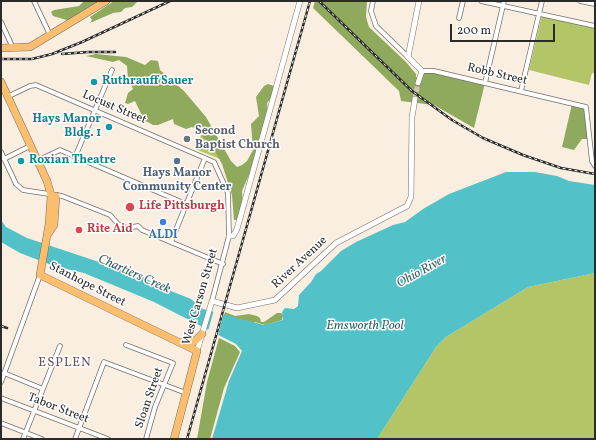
<!DOCTYPE html>
<style>
body{margin:0}
#map{position:relative;width:596px;height:440px;overflow:hidden;background:#faeee0;font-family:Vollkorn,serif}
canvas{display:block}
.frame{position:absolute;inset:0;border:2px solid #2b2b2b;pointer-events:none}
.scale{position:absolute;left:450px;top:24px;width:105px;height:18px;box-sizing:border-box;border:2px solid #2b2b2b;border-top:0;padding-left:5px;font-size:12px;line-height:14px;white-space:nowrap;color:#2b2b2b;-webkit-text-stroke:3px #fff;paint-order:stroke}
</style>
<div id="map">
<canvas width="596" height="440"></canvas>
<div class="frame"></div>
<div class="scale">200 m</div>
</div>
<script>
const context = document.querySelector('canvas').getContext('2d');
context.lineJoin = 'round';
function fillPath(path, color) { context.fillStyle = color; context.fill(path, 'evenodd'); }
const poly = rows => new Path2D(rows.map(r => 'M' + r).join(''));
function strokePath(path, color, width, dash) { context.strokeStyle = color; context.lineWidth = width; context.lineCap = dash ? 'butt' : 'round'; context.setLineDash(dash || []); context.stroke(path); }
function label(font, color, halo, rows, align = 'center') {
  context.font = font + ' Vollkorn,serif'; context.lineWidth = 3; context.setLineDash([]); context.textBaseline = 'middle'; context.strokeStyle = halo; context.fillStyle = color; for (const [text, x, y, turn = 0] of rows) {
    context.save(); context.translate(x, y); context.rotate((+turn || 0) * Math.PI / 180); context.textAlign = isNaN(turn) ? turn : align; if (halo) context.strokeText(text, 0, 0); context.fillText(text, 0, 0); context.restore();
  }
}
fillPath(poly([
 [542,15,595,28,595,73,592,73,589,85,529,70],
 [202,133,206,142,211,144,220,159,195,149],
 [595,273,595,439,377,439,436,347,446,337,528,287]
]), '#b4c568');
fillPath(poly([
 [84,1,103,1,70,21,53,16,51,12,54,10,79,6],
 [114,1,138,1,132,7,125,8,121,12,113,13,90,23,92,20,90,17],
 [315,1,367,1,366,17,369,27,406,62,416,74,416,77,422,79,424,71,485,83,474,128,434,105,401,101,399,91,313,8],
 [96,54,126,57,145,65,151,60,158,61,160,70,184,91,206,117,231,161,237,167,242,165,247,161,253,150,251,124,259,116,256,97,264,86,268,84,274,86,271,98,267,103,268,115,256,159,242,191,243,205,239,220,234,220,232,195,222,164,211,144,203,138,202,130,192,127,186,129,174,124,173,119,158,125,153,125,144,120,135,101,128,104,125,103,128,93,133,89,128,79,127,66,119,60,113,62,86,56],
 [572,104,586,107,589,139,582,139,574,150,562,147],
 [225,312,235,316,249,314,257,316,260,318,261,322,264,322,277,313,281,313,283,315,282,320,265,325,255,322,252,324,226,317,224,315],
 [219,338,235,346,240,352,224,388,210,439,197,439,207,382]
]), '#8faa5c');
fillPath(poly([
 [506,172,535,172,557,176,569,181,595,185,595,273,528,287,446,337,436,347,377,439,212,439,229,381,242,351,236,344,154,302,84,273,54,266,20,253,1,242,1,220,6,227,27,238,144,277,156,285,191,299,203,309,264,325,283,320,282,312,285,308,294,309,298,306,299,295,311,282,316,274,321,271,341,251,356,242,393,225,405,222,423,209,449,194]
]), '#53c1c8');
fillPath(poly([
 [214,310,224,313,218,335,208,331]
]), '#faeee0');
strokePath(poly([
 [415,99,418,83]
]), '#d1c7bc', 5, [5, 2.5]);
const minor = poly([
 [34,1,50,35],
 [373,1,371,11,376,26,408,57],
 [481,1,595,26],
 [580,1,595,4],
 [459,18,463,1],
 [1,22,13,48],
 [422,71,434,71,586,107,592,161,595,166],
 [485,83,504,1],
 [521,91,542,1],
 [7,97,30,86,36,85,214,162,228,193,229,236,212,301],
 [1,152,16,184,23,190,62,196,110,215,118,224,127,228,138,226,142,230,223,264],
 [75,157,112,70],
 [4,159,30,146],
 [37,161,60,150,186,204],
 [171,242,205,158],
 [126,345,173,363,155,407,146,439],
 [4,373,43,389],
 [1,382,40,275],
 [1,398,108,439],
 [1,423,42,439],
 [23,439,60,346],
 [75,439,104,362,186,393]
]);
const tertiary = poly([
 [418,83,422,71,408,57,419,1],
 [229,236,233,236,237,229,300,1],
 [197,351,212,301,237,308,275,300,336,243,407,206,411,197,412,117,415,99]
]);
const primary = poly([
 [1,48,30,47,106,1],
 [1,82,47,181,51,195,49,224,40,275,197,351,174,439],
 [48,234,54,225,56,196],
 [183,342,194,342,202,334]
]);
strokePath(minor, '#736f6a', 5.5);
strokePath(tertiary, '#736f6a', 6);
strokePath(primary, '#736f6a', 8);
strokePath(minor, '#fff', 4);
strokePath(tertiary, '#fff', 5);
strokePath(primary, '#fbbd6e', 7);
const rail = poly([
 [319,1,412,91,452,120,483,138,523,155,561,168,595,174],
 [62,54,88,52,115,52],
 [1,59,32,59,52,54,82,42,170,1],
 [1,326,7,328],
 [187,439,310,1]
]);
strokePath(rail, '#2b2b2b', 2.5);
strokePath(rail, '#fff', 1, [3]);
for (const [x, y, r, color] of [
 [94,82,4,"#0f9aa8"],
 [109,127,4,"#0f9aa8"],
 [187,139,4,"#6b7280"],
 [21,161,4,"#0f9aa8"],
 [177,161,4,"#5c6f8a"],
 [130,207,5,"#e0444e"],
 [163,222,4,"#3f7fe0"],
 [79,230,4,"#e0444e"]
]) { const dot = new Path2D(); dot.arc(x, y, r, 0, 2 * Math.PI); context.fillStyle = color; context.fill(dot); strokePath(dot, '#fff', 1.5); }
label('12px', '#2b2b2b', '#fff', [
 ["Robb Street",497,75,13],
 ["Locust Street",114,108,23],
 ["River Avenue",300,263,-43],
 ["Stanhope Street",87,285,27],
 ["West Carson Street",201,297,-74],
 ["Sloan Street",150,398,-71],
 ["Tabor Street",58,409,21]
]);
label('bold 12px', '#0d838f', '#fff', [
 ["Ruthrauff Sauer",102,82],
 ["Hays Manor",101,120,"right"],
 ["Bldg. 1",101,134,"right"],
 ["Roxian Theatre",29,161]
], 'left');
label('bold 12px', '#5b616d', '#fff', [
 ["Second",195,132],
 ["Baptist Church",195,146]
], 'left');
label('bold 12px', '#4e5e75', '#fff', [
 ["Hays Manor",177,174],
 ["Community Center",177,188]
]);
label('bold 12px', '#be3a42', '#fff', [
 ["Life Pittsburgh",139,207],
 ["Rite Aid",87,230]
], 'left');
label('bold 12px', '#366cbe', '#fff', [
 ["ALDI",163,236]
]);
label('italic 13px', '#396062', '#fff', [
 ["Ohio River",422,272,-29],
 ["Chartiers Creek",134,275,24],
 ["Emsworth Pool",365,327]
]);
context.letterSpacing = '1px';
label('13px', '#635058', '#fff', [
 ["ESPLEN",65,364]
]);
context.letterSpacing = '0px';
</script>
